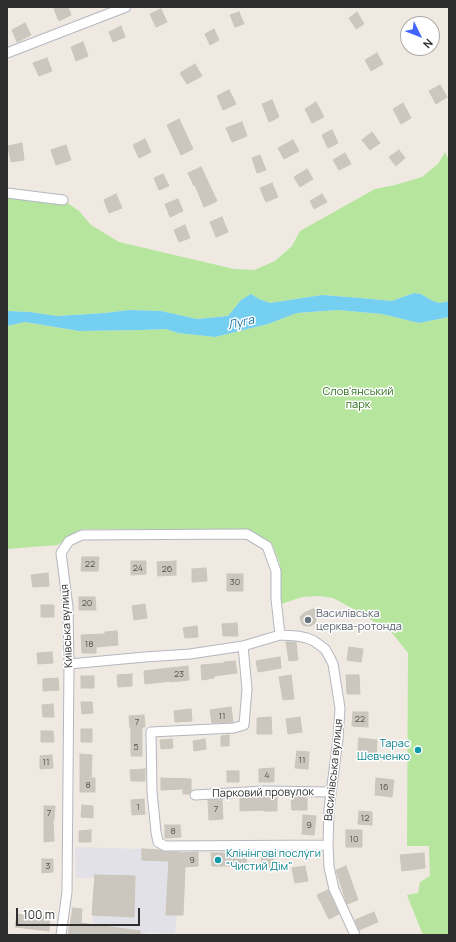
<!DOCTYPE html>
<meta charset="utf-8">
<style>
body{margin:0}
#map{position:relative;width:456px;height:942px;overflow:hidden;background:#efe9e1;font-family:Manrope,sans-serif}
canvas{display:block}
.frame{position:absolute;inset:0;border:8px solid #2e2e2e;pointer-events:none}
.north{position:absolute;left:400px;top:16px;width:40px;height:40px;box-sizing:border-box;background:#fff;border:1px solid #ababab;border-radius:50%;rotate:133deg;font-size:11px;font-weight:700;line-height:16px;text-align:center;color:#2e2e2e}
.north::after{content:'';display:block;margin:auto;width:14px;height:18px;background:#4264fb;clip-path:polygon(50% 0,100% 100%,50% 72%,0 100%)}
.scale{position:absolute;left:16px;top:908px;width:124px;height:18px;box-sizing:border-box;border:2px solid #2e2e2e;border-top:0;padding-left:5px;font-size:12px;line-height:14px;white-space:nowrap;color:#2e2e2e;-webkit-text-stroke:3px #fff;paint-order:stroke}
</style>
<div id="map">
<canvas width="456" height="942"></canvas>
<div class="frame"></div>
<div class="north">N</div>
<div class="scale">100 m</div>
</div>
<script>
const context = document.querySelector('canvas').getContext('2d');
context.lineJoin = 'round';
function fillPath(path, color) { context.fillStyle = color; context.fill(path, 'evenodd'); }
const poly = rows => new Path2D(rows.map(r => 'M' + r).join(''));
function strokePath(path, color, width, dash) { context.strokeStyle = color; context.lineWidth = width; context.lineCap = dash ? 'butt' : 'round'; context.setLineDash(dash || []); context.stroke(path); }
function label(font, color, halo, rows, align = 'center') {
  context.font = font + ' Manrope,sans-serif'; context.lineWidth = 3; context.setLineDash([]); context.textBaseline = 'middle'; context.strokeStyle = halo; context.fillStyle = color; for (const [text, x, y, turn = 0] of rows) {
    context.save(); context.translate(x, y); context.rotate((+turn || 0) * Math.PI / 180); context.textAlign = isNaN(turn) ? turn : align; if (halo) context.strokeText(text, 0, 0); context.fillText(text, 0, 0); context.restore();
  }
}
fillPath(poly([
 [75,847,180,850,179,878,185,879,183,915,177,915,175,935,147,932,146,935,94,935,92,910,94,878,76,878]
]), '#e3e1e8');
fillPath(poly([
 [445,152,449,160,449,301,440,303,433,301,421,294,414,293,392,301,361,298,322,295,270,303,259,299,251,294,241,300,228,316,197,319,161,311,129,310,105,313,56,316,30,312,7,311,7,193,63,200,79,211,91,225,119,242,234,269,254,270,275,261,292,246,300,231,375,189,395,185,422,177,438,164],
 [338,310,382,314,419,323,449,317,449,935,423,935,407,895,418,893,420,882,430,876,429,846,407,846,408,653,393,634,359,612,333,598,319,596,302,597,281,604,280,564,272,544,248,529,82,529,58,545,7,549,7,326,25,322,79,331,143,330,166,329,178,333,215,337,268,324,297,313]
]), '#b6e59e');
fillPath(poly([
 [414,293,421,294,433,301,440,303,449,301,449,317,419,323,382,314,338,310,297,313,268,324,215,337,178,333,166,329,143,330,79,331,25,322,7,326,7,311,30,312,57,316,105,313,129,310,161,311,197,319,228,316,241,300,251,294,259,299,270,303,322,295,361,298,392,301]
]), '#75cff0');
const building = poly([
 [58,7,68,7,71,15,59,21,54,9,58,7],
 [161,9,167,22,156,27,150,14,161,9],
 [239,12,244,24,235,27,230,15,239,12],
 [357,12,364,24,356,29,349,18,357,12],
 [25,23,31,35,17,42,12,30,25,23],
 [121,26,125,37,113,42,109,32,121,26],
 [214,29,219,40,210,45,205,34,214,29],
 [83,42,88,56,76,61,71,47,83,42],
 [377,53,383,64,371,71,365,60,377,53],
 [47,58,52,71,39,76,33,63,47,58],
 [195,64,202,76,187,84,180,73,195,64],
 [440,85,447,97,436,104,429,91,440,85],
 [229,90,236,104,223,110,217,96,229,90],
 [272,100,279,117,269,122,262,104,272,100],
 [316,102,324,117,312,123,305,109,316,102],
 [403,103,411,118,401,124,393,109,403,103],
 [179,119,193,149,181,155,167,125,179,119],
 [242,122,247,136,232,142,226,128,242,122],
 [332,130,338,143,328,148,322,135,332,130],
 [372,132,380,143,370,150,362,140,372,132],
 [145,139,151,152,139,158,133,145,145,139],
 [293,140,299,151,284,159,278,148,293,140],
 [22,143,24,160,11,162,8,146,22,143],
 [66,145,71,160,56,165,51,150,66,145],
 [399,150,405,158,396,166,389,157,399,150],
 [345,153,351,164,339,170,333,160,345,153],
 [260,155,266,170,257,173,252,158,260,155],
 [201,167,217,201,204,207,195,185,194,186,188,173,201,167],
 [307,169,313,179,300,187,294,177,307,169],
 [163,174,169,186,159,190,154,178,163,174],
 [272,183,278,197,266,202,260,188,272,183],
 [116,194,122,208,109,213,104,200,116,194],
 [322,194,327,202,314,209,310,201,322,194],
 [178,199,183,211,170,217,165,204,178,199],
 [222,217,228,232,216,237,210,222,222,217],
 [185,225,190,238,179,242,174,230,185,225],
 [82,557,99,557,98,571,81,571,82,557],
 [131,561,146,561,146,574,131,575,131,561],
 [176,561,176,575,158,576,157,562,176,561],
 [206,568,207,581,192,582,192,569,206,568],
 [48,573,49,586,33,587,31,575,48,573],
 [227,574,243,574,243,591,227,591,227,574],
 [79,597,95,597,96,610,79,610,79,597],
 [145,604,147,618,134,620,132,606,145,604],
 [41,605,54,605,54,617,41,617,41,605],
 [313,609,317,610,318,614,315,623,311,626,306,626,303,625,301,622,300,617,304,613,313,609],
 [237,623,238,636,223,636,222,624,237,623],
 [197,626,198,637,185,638,183,628,197,626],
 [117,631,118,645,96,647,96,653,82,653,81,635,105,634,105,632,117,631],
 [286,642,296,642,298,660,289,661,286,642],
 [349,647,363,649,361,662,347,660,349,647],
 [52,652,53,663,38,664,37,653,52,652],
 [280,657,281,668,258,672,256,661,280,657],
 [235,661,237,673,214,676,214,678,202,680,201,665,224,663,224,662,235,661],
 [188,666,189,680,171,682,171,681,145,684,144,671,188,666],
 [132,674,132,686,118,687,117,675,132,674],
 [291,675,294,699,283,700,279,677,291,675],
 [346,675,359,675,360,694,347,694,346,675],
 [81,676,94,676,94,688,81,688,81,676],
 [58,678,59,690,43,691,43,679,58,678],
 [81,702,92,702,93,713,82,714,81,702],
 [53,704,54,717,43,717,42,705,53,704],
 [231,707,233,722,212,723,210,710,231,707],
 [191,709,192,721,175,722,174,711,191,709],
 [353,712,368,712,368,727,352,726,353,712],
 [144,715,145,727,142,727,142,756,131,756,131,728,130,728,129,716,144,715],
 [271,717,272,734,257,734,257,718,271,717],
 [300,717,302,732,288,734,286,719,300,717],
 [81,729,92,729,92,742,81,742,81,729],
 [41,731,53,731,54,742,41,742,41,731],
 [229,735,229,746,221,746,221,736,229,735],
 [359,738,377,740,376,759,357,758,359,738],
 [172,739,173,748,161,749,160,740,172,739],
 [205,739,206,749,194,751,193,741,205,739],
 [297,751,309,752,308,769,295,768,297,751],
 [80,754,92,755,91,778,95,778,95,792,80,792,80,754],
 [52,755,53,768,40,769,40,756,52,755],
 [274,768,274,782,259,782,259,769,274,768],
 [145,769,145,781,131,781,130,770,145,769],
 [227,771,239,771,239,782,227,782,227,771],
 [161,778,191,779,191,790,189,794,183,794,183,789,161,790,161,778],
 [376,778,394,780,392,797,375,795,376,778],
 [264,797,277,797,277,811,264,811,264,810,240,811,240,798,264,797],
 [291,797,307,798,307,810,292,810,291,797],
 [144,799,145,814,132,815,131,800,144,799],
 [222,799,223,819,209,820,208,800,222,799],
 [82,805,93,806,93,818,81,817,82,805],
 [44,806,55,806,54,820,53,820,54,841,44,842,44,806],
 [359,811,372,812,372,825,358,824,359,811],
 [303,815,316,816,314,835,302,834,303,815],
 [165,825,180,825,181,837,165,838,165,825],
 [91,830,91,842,79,842,79,831,91,830],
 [346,830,362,830,362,847,346,847,346,830],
 [142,849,159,850,165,852,180,852,180,853,198,852,198,866,185,867,183,915,166,915,169,861,142,860,142,849],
 [273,852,274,867,262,867,261,853,273,852],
 [211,853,246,853,247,867,234,867,234,866,212,866,211,853],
 [424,853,425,868,402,871,400,855,424,853],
 [42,859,53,859,53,872,42,873,42,859],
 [305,866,308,881,295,883,292,868,305,866],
 [346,866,358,900,347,904,336,870,346,866],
 [95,875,135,876,134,917,92,915,95,875],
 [328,890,339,914,329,919,317,895,328,890],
 [73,908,82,909,81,923,140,931,140,935,68,935,73,908],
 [374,912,378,922,359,930,355,920,374,912],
 [17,914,39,917,39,915,50,917,49,931,15,927,17,914]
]);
fillPath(building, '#cbc7bf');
strokePath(building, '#cbc5ba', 1);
const minor = poly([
 [7,53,126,7],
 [7,193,63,200],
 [243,646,247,689,244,725,234,728,151,732,152,792,156,832,158,842,165,846,328,845],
 [69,664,145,657,190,654,243,646,280,635,297,636,307,638,314,641,325,649,329,656,333,664,340,708,338,739,329,809,328,845,329,867,334,889,355,935],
 [195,795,264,791,330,792],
 [61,935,67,892,69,664,68,607,61,553,69,541,82,535,247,534,267,546,276,571,276,599,280,635]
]);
strokePath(minor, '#b4b7c1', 11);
strokePath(minor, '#fff', 9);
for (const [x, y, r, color] of [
 [308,620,4,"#6b7280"],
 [418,750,4,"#0f9aa8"],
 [218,860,4,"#0f9aa8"]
]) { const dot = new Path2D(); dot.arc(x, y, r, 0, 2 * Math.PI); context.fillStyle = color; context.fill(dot); strokePath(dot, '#fff', 1.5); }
label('9px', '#555452', null, [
 ["22",90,564],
 ["24",138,568],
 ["26",167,569],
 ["30",235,582],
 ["20",87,603],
 ["18",89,644],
 ["23",179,674],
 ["11",222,716],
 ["22",360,719],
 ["7",137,722],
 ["5",136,747],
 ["11",302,760],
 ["11",46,762],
 ["4",267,775],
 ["8",88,785],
 ["16",384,787],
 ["1",138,807],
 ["7",216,809],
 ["7",49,813],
 ["12",365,818],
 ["9",309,825],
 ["8",173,831],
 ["10",354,839],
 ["9",192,860],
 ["3",48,866]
]);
label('11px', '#2c6e1b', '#fff', [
 ["Слов'янський",358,392],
 ["парк",358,405]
]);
label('11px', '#5b616d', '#fff', [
 ["Василівська",316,614],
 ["церква-ротонда",316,627]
], 'left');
label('11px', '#2e2e2e', '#fff', [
 ["Київська вулиця",67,626,-93],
 ["Василівська вулиця",334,770,-84],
 ["Парковий провулок",263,793,-1]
]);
label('11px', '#0d838f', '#fff', [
 ["Тарас",410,744],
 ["Шевченко",410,757],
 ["Клінінгові послуги",226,854,"left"],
 ["\"Чистий Дім\"",226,867,"left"]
], 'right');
label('italic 12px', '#0d6fa3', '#fff', [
 ["Луга",241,323,-13]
]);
</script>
